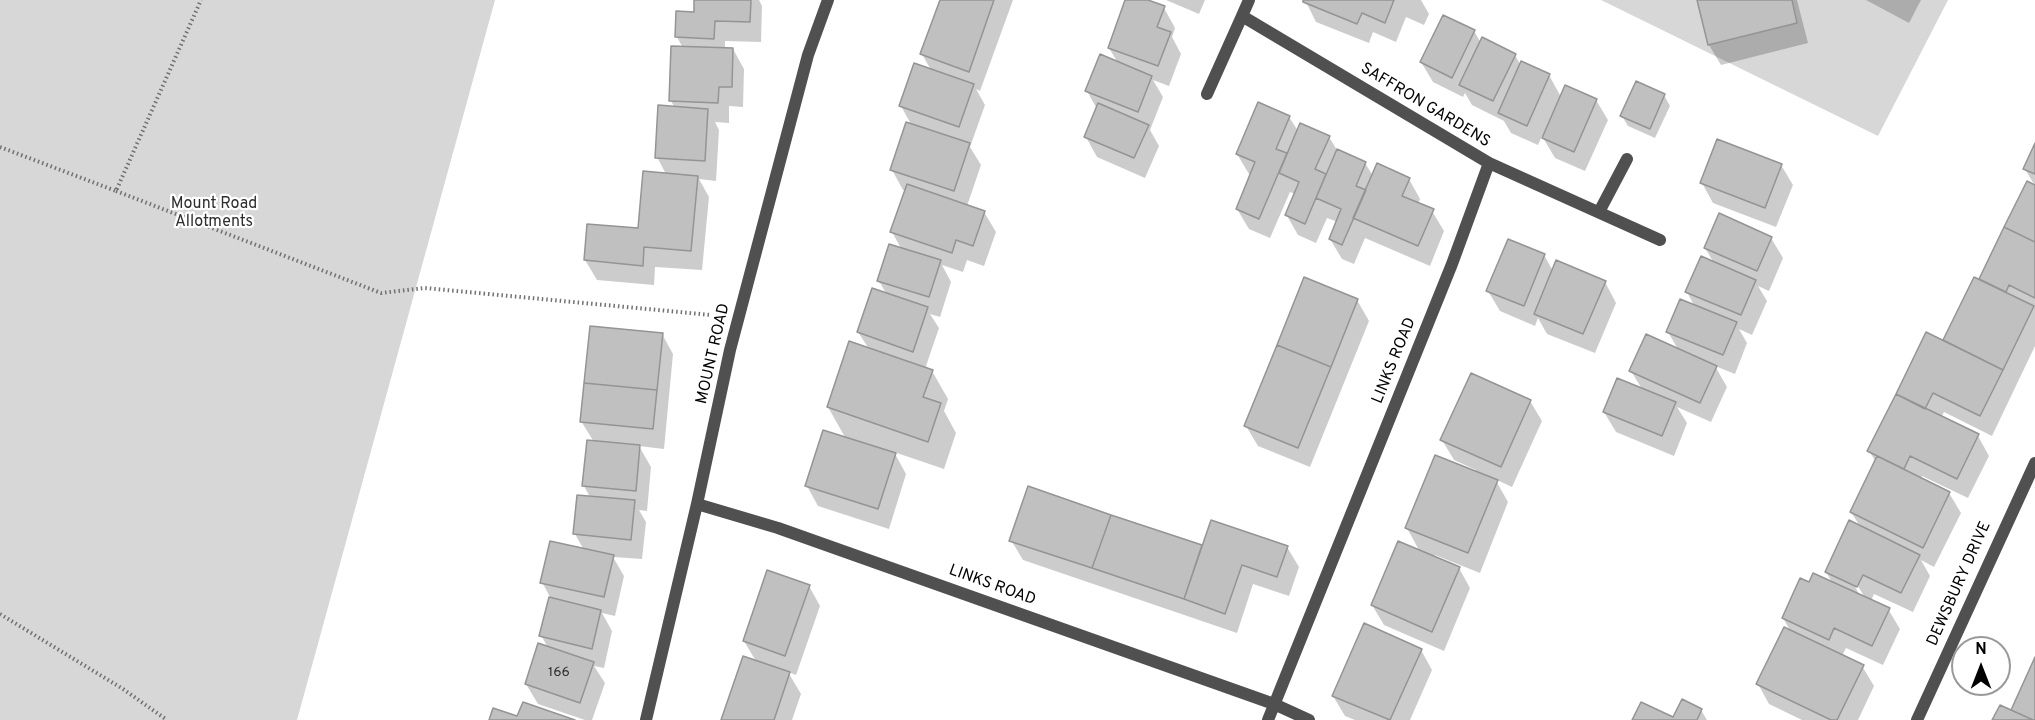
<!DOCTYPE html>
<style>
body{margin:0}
#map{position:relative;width:2035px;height:720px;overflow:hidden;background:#fff;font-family:Overpass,sans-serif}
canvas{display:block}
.north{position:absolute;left:1951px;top:636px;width:60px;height:60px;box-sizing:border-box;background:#fff;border:2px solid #999;border-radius:50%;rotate:0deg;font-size:16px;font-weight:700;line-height:24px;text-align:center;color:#000}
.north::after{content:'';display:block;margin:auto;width:21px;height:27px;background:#000;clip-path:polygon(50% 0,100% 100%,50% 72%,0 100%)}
</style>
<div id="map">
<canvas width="2035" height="720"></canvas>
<div class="north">N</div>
</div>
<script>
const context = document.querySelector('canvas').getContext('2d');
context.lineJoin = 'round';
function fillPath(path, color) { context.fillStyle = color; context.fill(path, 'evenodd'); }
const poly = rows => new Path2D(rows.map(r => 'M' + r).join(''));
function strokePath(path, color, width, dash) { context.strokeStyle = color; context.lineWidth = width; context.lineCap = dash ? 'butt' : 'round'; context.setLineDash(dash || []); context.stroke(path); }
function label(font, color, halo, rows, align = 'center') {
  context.font = font + ' Overpass,sans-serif'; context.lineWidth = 4.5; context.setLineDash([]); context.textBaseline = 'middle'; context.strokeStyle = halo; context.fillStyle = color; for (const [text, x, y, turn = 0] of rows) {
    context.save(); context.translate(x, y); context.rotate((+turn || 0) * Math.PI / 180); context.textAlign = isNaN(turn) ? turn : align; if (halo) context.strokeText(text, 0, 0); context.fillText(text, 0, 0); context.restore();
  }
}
fillPath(poly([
 [0,0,495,0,297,720,0,720],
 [1601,0,1948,0,1878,136]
]), '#d7d7d7');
fillPath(poly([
 [696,0,759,0,762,6,761,42,725,41,725,49,733,49,744,69,743,107,729,106,729,123,715,122,719,130,716,181,699,179,709,197,702,270,655,267,654,285,597,280,585,260,639,230,666,174,657,157,675,108,671,101,683,48,677,37,696,13],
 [941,0,1013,0,980,91,976,89,985,105,970,147,981,165,967,206,984,212,996,232,984,266,967,260,963,272,942,265,951,282,940,317,930,314,939,328,925,369,932,371,948,399,944,411,956,433,944,469,894,452,906,474,889,529,818,506,807,486,846,439,828,407,869,349,858,332,887,295,879,281,902,250,892,232,906,191,903,190,892,170,912,126,901,106,931,70,922,54],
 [1127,0,1143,0,1164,8,1175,28,1172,37,1181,54,1169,86,1153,80,1163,97,1150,130,1159,146,1145,178,1097,157,1086,137,1097,109,1087,91,1118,63,1109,48],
 [1166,0,1205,0,1199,14],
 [1305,0,1421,0,1429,14,1424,25,1406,17,1396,42,1373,32,1369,43,1316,22],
 [1698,0,1797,0,1808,43,1721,65,1709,45],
 [1866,0,1921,0,1909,23],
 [1474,31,1481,43,1515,55,1521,66,1549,75,1561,97,1596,100,1608,120,1585,171,1555,158,1542,136,1538,145,1511,133,1504,121,1472,105,1465,93,1463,97,1433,82,1421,62],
 [1664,95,1670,106,1655,138,1628,126,1622,116],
 [1289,117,1298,131,1329,137,1337,150,1365,163,1373,176,1409,179,1420,199,1418,204,1432,211,1444,231,1430,266,1365,238,1354,264,1342,259,1330,239,1338,222,1327,218,1316,243,1298,235,1286,214,1295,194,1290,192,1270,238,1249,229,1237,209,1252,175,1249,174,1237,154],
 [2035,147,2035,186,2025,169],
 [1781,165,1793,185,1776,227,1713,203,1702,183],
 [2027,183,2035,187,2035,346,1992,436,1944,412,1941,418,1978,436,1989,456,1968,498,1922,476,1920,479,1949,493,1961,513,1934,567,1921,560,1930,576,1913,612,1874,594,1871,601,1888,609,1900,629,1883,665,1846,648,1842,656,1862,666,1874,686,1858,720,1802,720,1769,704,1758,684,1791,632,1783,618,1809,584,1833,584,1826,572,1861,528,1851,512,1876,462,1869,451,1944,342,1975,279,1979,281],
 [1854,580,1864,596,1860,596,1852,581],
 [1771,238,1783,258,1769,291,1758,286,1767,301,1752,335,1739,329,1747,343,1735,374,1715,366,1727,387,1711,422,1677,407,1687,423,1674,456,1616,432,1604,412,1642,389,1631,371,1679,351,1668,332,1695,307,1687,292,1714,263,1705,248],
 [1544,255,1553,271,1605,282,1616,303,1595,353,1547,334,1538,318,1535,326,1500,311,1488,291],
 [1357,300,1369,321,1310,467,1258,446,1246,426],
 [662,334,673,354,664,449,639,446,651,467,647,511,639,510,646,522,642,559,613,557,624,576,615,616,602,613,612,631,604,668,594,666,605,683,592,720,585,720,538,704,526,684,548,648,541,635,550,597,542,582,584,550,575,534,590,497,584,486,594,442,581,421],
 [1530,401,1542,421,1512,487,1495,479,1508,502,1480,573,1435,555,1434,557,1459,568,1470,588,1444,651,1384,625,1372,605,1420,552,1407,528,1476,470,1454,460,1442,440],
 [1028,488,1203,547,1287,547,1299,567,1289,596,1253,584,1237,633,1023,560,1011,540],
 [809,586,820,606,796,675,788,672,801,694,792,720,723,720,757,663,744,641],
 [1421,650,1432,670,1410,720,1355,720,1345,716,1333,696],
 [1701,710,1707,720,1634,720,1674,719]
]), '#0003');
const building = poly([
 [694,0,751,0,750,22,715,21,714,39,675,37,676,11,694,12,694,0],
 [940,0,994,0,969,72,920,54,940,0],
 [1125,0,1148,0,1165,6,1157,27,1171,32,1158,66,1108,48,1125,0],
 [1303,0,1394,0,1385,23,1362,13,1357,24,1303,2,1303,0],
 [1697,0,1792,0,1797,23,1708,45,1697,0],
 [1443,15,1475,30,1452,78,1420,62,1443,15],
 [1482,37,1516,54,1493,101,1459,85,1482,37],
 [671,46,733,48,732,87,719,87,718,103,669,101,671,46],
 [1100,54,1152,76,1138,112,1085,91,1100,54],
 [1521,61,1550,74,1527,126,1498,113,1521,61],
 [914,63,974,84,959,127,899,106,914,63],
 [1636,81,1665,94,1650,129,1620,116,1636,81],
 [1565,85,1597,99,1574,152,1542,138,1565,85],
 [1258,102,1290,116,1276,149,1287,153,1259,219,1236,209,1255,162,1236,154,1258,102],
 [1098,103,1149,125,1134,158,1084,137,1098,103],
 [658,105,708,109,705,161,655,158,658,105],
 [906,122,970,143,954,191,890,170,906,122],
 [1300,123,1330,136,1315,169,1326,174,1305,224,1285,215,1299,182,1279,173,1300,123],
 [1717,139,1782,164,1765,208,1700,183,1717,139],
 [2035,143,2035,174,2023,169,2035,143],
 [1337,149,1366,162,1356,186,1366,190,1342,245,1329,239,1341,209,1316,198,1337,149],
 [1377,163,1410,178,1402,196,1434,209,1418,246,1353,218,1377,163],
 [643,171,698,176,691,251,644,247,643,266,584,260,587,224,638,228,643,171],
 [2027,181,2035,185,2035,242,2004,227,2027,181],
 [907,184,985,211,973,246,956,240,952,253,890,232,907,184],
 [1719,213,1772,237,1757,271,1704,248,1719,213],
 [2004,227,2035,242,2035,298,2009,285,2006,292,1979,279,2004,227],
 [1508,239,1545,254,1524,306,1486,291,1508,239],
 [889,244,941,260,929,297,877,281,889,244],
 [1701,256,1756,280,1741,315,1685,292,1701,256],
 [1556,260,1606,281,1583,334,1534,314,1556,260],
 [1304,277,1358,299,1331,367,1277,345,1304,277],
 [1974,277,2034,306,2003,370,1943,340,1974,277],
 [872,288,928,307,913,352,857,332,872,288],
 [1680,299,1737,322,1723,355,1666,332,1680,299],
 [590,326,663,333,657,390,584,383,590,326],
 [1926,332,2003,370,1980,416,1933,393,1925,409,1896,394,1926,332],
 [1646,334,1717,366,1700,403,1629,371,1646,334],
 [849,341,933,370,923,397,941,403,928,442,827,407,849,341],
 [1277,345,1331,367,1298,448,1244,426,1277,345],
 [1471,373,1531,400,1501,467,1440,440,1471,373],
 [1617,378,1676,402,1662,436,1603,412,1617,378],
 [584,383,657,390,653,429,580,422,584,383],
 [1896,394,1979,434,1957,479,1910,456,1904,469,1867,451,1896,394],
 [823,430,896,453,878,509,805,486,823,430],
 [587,440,640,445,636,491,582,486,587,440],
 [1435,455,1498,480,1468,553,1405,528,1435,455],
 [1877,456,1950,492,1923,548,1850,512,1877,456],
 [1028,486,1111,515,1092,568,1009,541,1028,486],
 [577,495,635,500,631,540,573,534,577,495],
 [1111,515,1202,545,1184,599,1092,568,1111,515],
 [1211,520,1288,546,1277,577,1242,565,1225,614,1184,599,1211,520],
 [1849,520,1920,555,1901,593,1863,575,1857,587,1825,572,1849,520],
 [550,541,614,555,604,597,540,583,550,541],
 [1398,541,1460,567,1432,632,1371,605,1398,541],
 [767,570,810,585,785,656,743,641,767,570],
 [1813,573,1890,608,1872,646,1834,628,1829,640,1782,618,1800,578,1809,582,1813,573],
 [549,597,601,610,592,649,539,636,549,597],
 [1364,623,1422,649,1390,720,1332,696,1364,623],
 [1784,627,1864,665,1837,720,1831,720,1756,684,1784,627],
 [538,643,594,662,580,703,525,684,538,643],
 [743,656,790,672,774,720,721,720,743,656],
 [2035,657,2035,720,2033,720,2011,710,2035,657],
 [1682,699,1702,709,1697,720,1632,720,1641,702,1673,717,1682,699],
 [523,702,575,720,489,720,493,708,517,716,523,702],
 [2000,705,2033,720,1992,720,2000,705]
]);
fillPath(building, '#c0c0c0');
strokePath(building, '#949494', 1.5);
strokePath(poly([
 [0,147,116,191,201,0],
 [116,191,381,293,425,288,711,315],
 [0,614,123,689,167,720]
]), '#727272', 4, [1.5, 3]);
strokePath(poly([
 [1249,0,1242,16,1489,163,1660,240],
 [1207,94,1242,16],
 [1599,212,1627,159],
 [697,504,778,528,1274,704,1309,720],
 [646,720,697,504,730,350,808,55,828,0],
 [1268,720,1452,264,1489,163],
 [1917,720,2035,463]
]), '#505050', 12);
label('14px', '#303030', null, [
 ["166",559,673]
]);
label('16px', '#000', '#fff', [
 ["SAFFRON GARDENS",1425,106,31],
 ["MOUNT ROAD",714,354,-77],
 ["LINKS ROAD",1395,361,-68],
 ["DEWSBURY DRIVE",1960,584,-66],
 ["LINKS ROAD",992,586,20]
]);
label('16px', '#2e2e2e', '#fff', [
 ["Mount Road",214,205],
 ["Allotments",214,223]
]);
</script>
